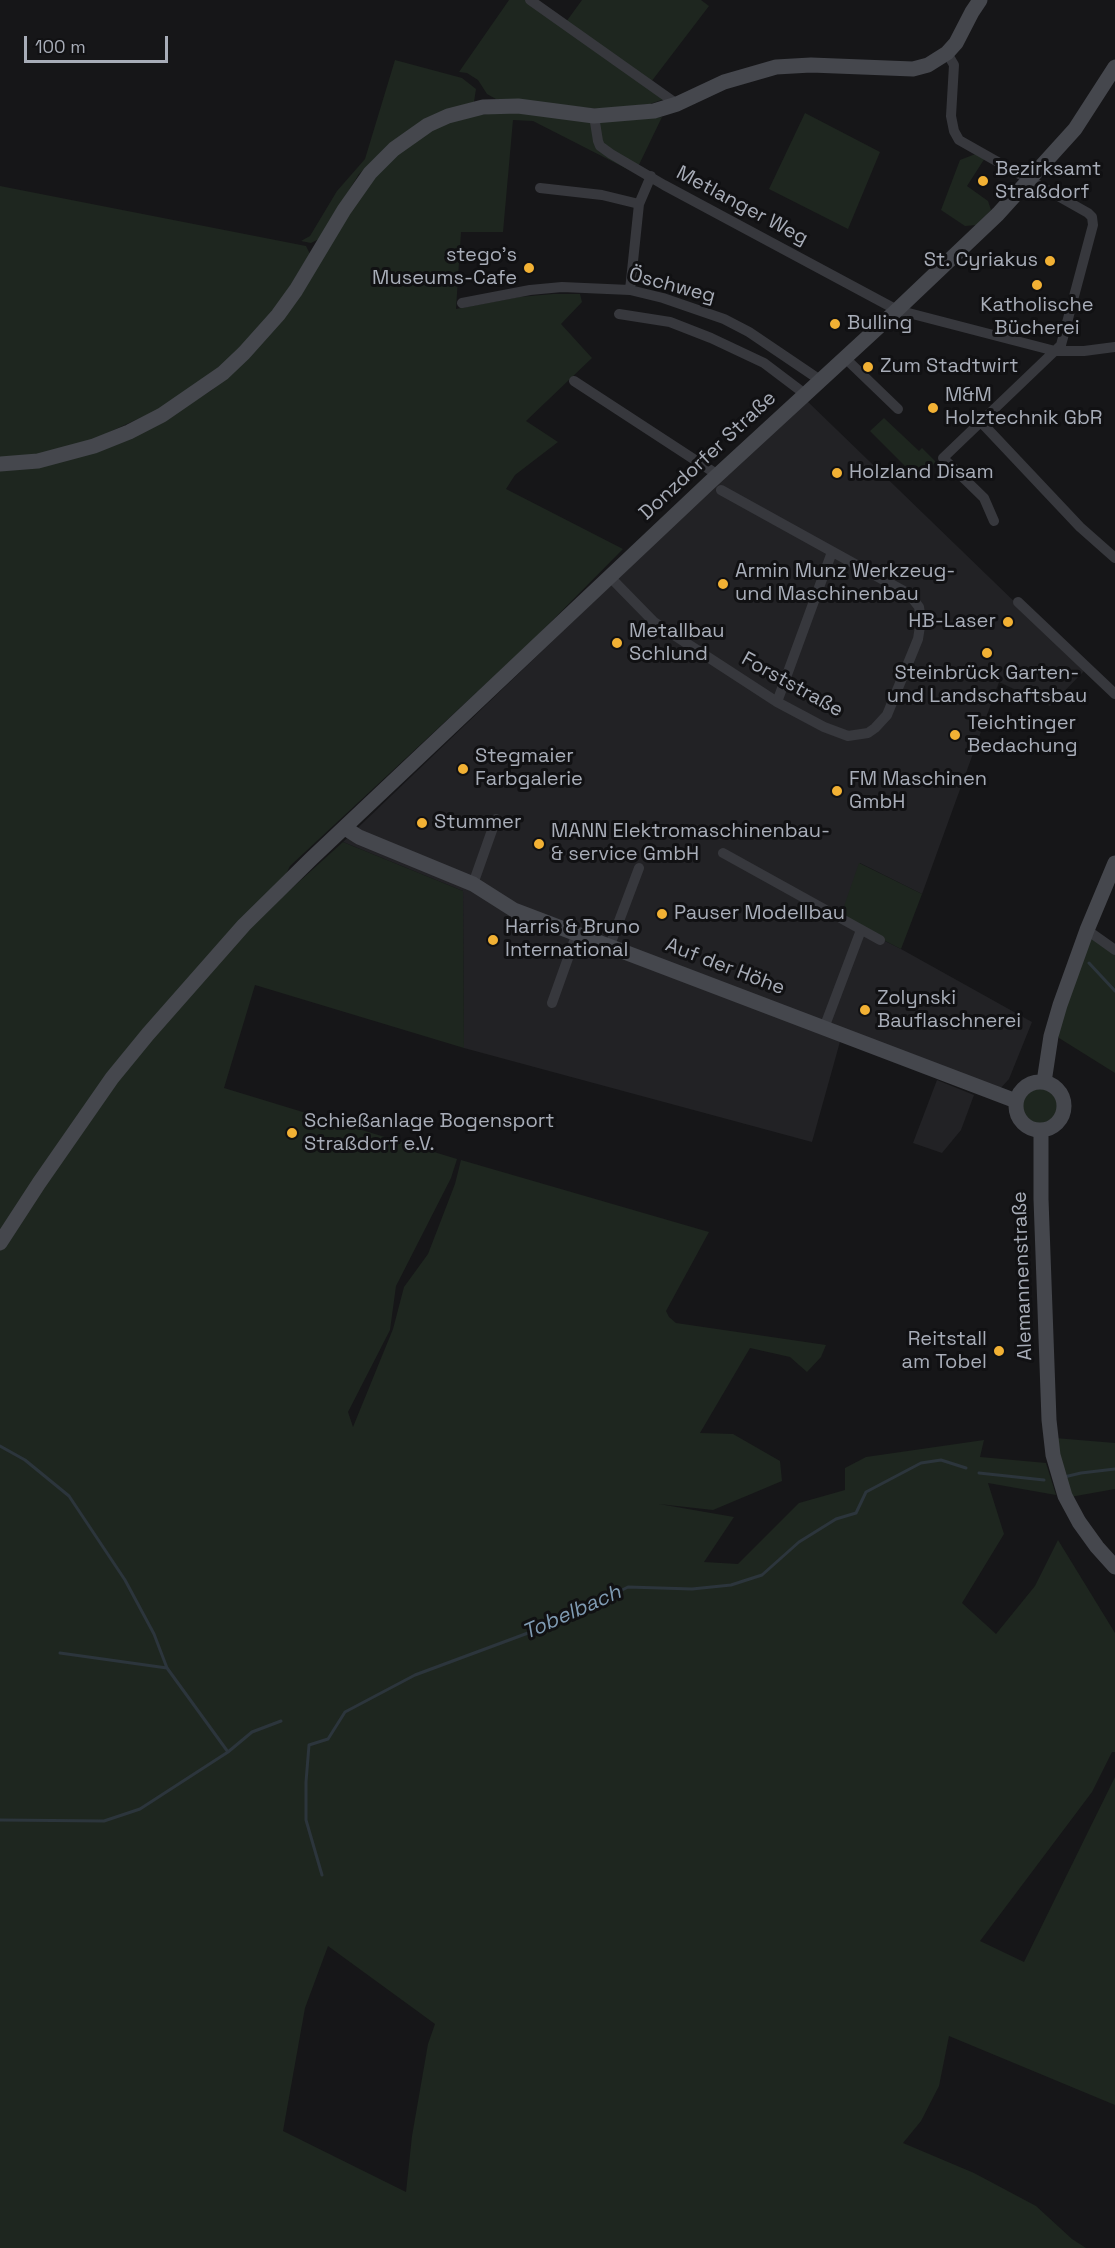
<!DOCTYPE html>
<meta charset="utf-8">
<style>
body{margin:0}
#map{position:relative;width:1115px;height:2248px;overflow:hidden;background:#161618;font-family:"Space Grotesk",sans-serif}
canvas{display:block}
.scale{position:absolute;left:24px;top:36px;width:144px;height:27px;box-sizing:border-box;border:3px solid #a8adb8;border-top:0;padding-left:8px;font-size:18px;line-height:21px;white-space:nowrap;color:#a8adb8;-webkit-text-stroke:4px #111113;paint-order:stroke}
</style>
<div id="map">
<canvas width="1115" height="2248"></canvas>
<div class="scale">100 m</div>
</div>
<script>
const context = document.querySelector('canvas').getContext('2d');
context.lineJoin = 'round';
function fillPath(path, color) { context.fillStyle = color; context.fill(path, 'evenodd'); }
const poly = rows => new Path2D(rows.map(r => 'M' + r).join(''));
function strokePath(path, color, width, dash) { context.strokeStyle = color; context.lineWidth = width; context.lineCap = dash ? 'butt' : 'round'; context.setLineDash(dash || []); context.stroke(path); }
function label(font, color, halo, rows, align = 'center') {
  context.font = font + ' "Space Grotesk",sans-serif'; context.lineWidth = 6; context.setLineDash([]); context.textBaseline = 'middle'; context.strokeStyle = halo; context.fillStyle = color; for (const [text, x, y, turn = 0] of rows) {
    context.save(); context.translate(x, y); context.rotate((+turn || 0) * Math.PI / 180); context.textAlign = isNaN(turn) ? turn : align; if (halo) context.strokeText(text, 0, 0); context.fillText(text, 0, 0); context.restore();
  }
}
fillPath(poly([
 [805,399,1085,670,1050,706,999,682,922,894,860,863,841,919,901,949,1032,1022,1009,1079,999,1090,843,1031,812,1142,464,1048,463,891,343,842],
 [937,1080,974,1095,961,1130,942,1153,913,1143]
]), '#222225');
fillPath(poly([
 [509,0,527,0,664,99,650,104,600,109,496,99,487,94,478,80,467,73,459,72],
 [582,0,701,0,709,6,651,82,566,22],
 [395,60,462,78,476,89,474,102,397,138,359,174,319,239,311,243,301,241,310,236,337,191,365,159],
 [514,111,617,121,662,117,635,173,533,121,513,120,503,232,461,232,456,309,519,297,553,294,580,294,582,302,561,324,592,358,526,421,558,442,515,475,506,489,623,549,535,638,290,866,278,890,281,898,343,842,463,891,464,1048,255,985,224,1088,457,1159,451,1178,396,1286,390,1330,348,1412,353,1427,393,1329,404,1287,428,1254,455,1184,461,1160,709,1232,666,1311,669,1317,676,1323,826,1345,821,1357,807,1372,790,1357,750,1348,700,1433,733,1434,780,1461,782,1481,713,1510,659,1504,734,1517,704,1562,738,1564,799,1503,845,1490,845,1468,866,1457,984,1440,980,1457,1046,1463,1056,1495,988,1483,1004,1534,962,1603,996,1634,1035,1586,1058,1540,1115,1633,1115,1752,1112,1752,1092,1792,980,1941,1024,1962,1115,1777,1115,2105,949,2036,939,2086,921,2121,903,2143,974,2173,1036,2206,1072,2239,1086,2248,0,2248,0,469,159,423,212,390,250,355,341,220,383,165,424,132,461,117],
 [328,1946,435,2024,428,2044,412,2136,406,2192,283,2131,305,2008],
 [805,113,880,152,848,229,769,189],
 [978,153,985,158,967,186,988,201,991,210,976,225,965,226,941,210,960,160],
 [0,186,306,246,310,254,280,302,244,346,200,384,168,405,90,441,44,454,0,459],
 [884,418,919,451,922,448,936,462,918,479,870,431],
 [859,863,922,894,901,949,840,918],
 [1090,937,1115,955,1115,1073,1059,1038,1056,1031],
 '1020 1106a20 20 0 1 1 40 0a20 20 0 1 1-40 0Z',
 [1055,1438,1115,1443,1115,1489,1070,1497]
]), '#1e261f');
strokePath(poly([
 [1089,963,1115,991],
 [0,1446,25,1460,69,1496,125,1580,154,1634,167,1668,228,1752],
 [979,1473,1044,1480],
 [1064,1477,1081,1473,1115,1469],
 [60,1653,167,1668],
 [0,1820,104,1821,140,1809,228,1752,252,1732,281,1721],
 [322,1875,306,1820,306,1782,309,1745,328,1739,345,1712,415,1675,563,1620,628,1587,692,1589,731,1585,762,1575,799,1542,836,1519,856,1513,866,1492,921,1463,941,1460,966,1468]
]), '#2c353c', 3);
strokePath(poly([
 [530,0,677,104],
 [947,53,954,65,951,116,954,131,959,140,1088,213,1092,217,1093,225,1061,345,943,458,984,498,994,521],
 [594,116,598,141,600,146,611,154,664,185,897,310,1055,351,1084,351,1115,347],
 [540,188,602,195,639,204],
 [630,290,639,204,651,176],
 [462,303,530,290,562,287,630,290,663,298,724,319,749,332,820,380],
 [619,314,670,322,711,338,764,363,805,394],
 [844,357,898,409],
 [574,381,718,475],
 [981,422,1080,527,1115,558],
 [610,577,654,622,777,702,824,727,848,736,868,733,875,728,887,715,918,639,921,620,919,607,909,594,721,490],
 [1018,602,1115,694],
 [777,702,832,552],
 [723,853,880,940],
 [473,884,496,819],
 [1087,930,1115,950],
 [610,945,639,868],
 [552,1003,577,933],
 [824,1028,861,930]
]), '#37383d', 10);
strokePath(poly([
 [0,464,38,461,94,446,129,432,162,415,223,373,244,353,278,315,296,290,344,210,370,173,394,149,428,125,448,116,483,107,518,106,594,116,654,111,677,104,724,82,776,67,811,65,913,69,928,65,947,53,956,43,972,12,980,0],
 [345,828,359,837,473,884,514,910,1016,1101],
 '1016 1106a24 24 0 1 1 48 0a24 24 0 1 1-48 0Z',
 [1044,1082,1051,1036,1060,1005,1087,930,1115,863],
 [1041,1131,1041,1199,1049,1420,1053,1455,1065,1496,1079,1522,1097,1547,1115,1567],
 [0,1243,39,1183,112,1078,148,1034,244,925,311,859,709,483,897,310,998,214,1075,129,1115,67]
]), '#45474d', 15);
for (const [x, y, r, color] of [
 [983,181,6,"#f2b134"],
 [1050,261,6,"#f2b134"],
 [529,268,6,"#f2b134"],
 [1037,285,6,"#f2b134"],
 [835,324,6,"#f2b134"],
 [868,367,6,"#f2b134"],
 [933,408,6,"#f2b134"],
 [837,473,6,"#f2b134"],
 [723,584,6,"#f2b134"],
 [1008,622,6,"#f2b134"],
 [617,643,6,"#f2b134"],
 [987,653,6,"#f2b134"],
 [955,735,6,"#f2b134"],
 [463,769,6,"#f2b134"],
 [837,791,6,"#f2b134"],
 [422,823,6,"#f2b134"],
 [539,844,6,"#f2b134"],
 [662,914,6,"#f2b134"],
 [493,940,6,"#f2b134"],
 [865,1010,6,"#f2b134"],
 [292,1133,6,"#f2b134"],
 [999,1351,6,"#f2b134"]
]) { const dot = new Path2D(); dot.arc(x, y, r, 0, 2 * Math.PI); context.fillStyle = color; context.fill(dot); strokePath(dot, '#111113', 2); }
label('20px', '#a8adb8', '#111113', [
 ["Bezirksamt",995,170],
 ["Straßdorf",995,193],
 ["stego's",517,256,"right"],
 ["Museums-Cafe",517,279,"right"],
 ["St. Cyriakus",1038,261,"right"],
 ["Katholische",1037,306,"center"],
 ["Bücherei",1037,329,"center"],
 ["Bulling",847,324],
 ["Zum Stadtwirt",880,367],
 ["M&M",945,396],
 ["Holztechnik GbR",945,419],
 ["Holzland Disam",849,473],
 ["Armin Munz Werkzeug-",735,572],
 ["und Maschinenbau",735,595],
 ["HB-Laser",996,622,"right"],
 ["Metallbau",629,632],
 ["Schlund",629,655],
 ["Steinbrück Garten-",987,674,"center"],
 ["und Landschaftsbau",987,697,"center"],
 ["Teichtinger",967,724],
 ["Bedachung",967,747],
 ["Stegmaier",475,757],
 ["Farbgalerie",475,780],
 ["FM Maschinen",849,780],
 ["GmbH",849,803],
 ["Stummer",434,823],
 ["MANN Elektromaschinenbau-",551,832],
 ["& service GmbH",551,855],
 ["Pauser Modellbau",674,914],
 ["Harris & Bruno",505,928],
 ["International",505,951],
 ["Zolynski",877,999],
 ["Bauflaschnerei",877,1022],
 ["Schießanlage Bogensport",304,1122],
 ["Straßdorf e.V.",304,1145],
 ["Reitstall",987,1340,"right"],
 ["am Tobel",987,1363,"right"]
], 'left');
label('20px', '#a8adb8', '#111113', [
 ["Metlanger Weg",742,206,28],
 ["Öschweg",672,286,15],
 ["Donzdorfer Straße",708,456,-43],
 ["Forststraße",792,685,29],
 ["Auf der Höhe",725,967,21],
 ["Alemannenstraße",1023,1276,-92]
]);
label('italic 21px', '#7f9bb3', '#111113', [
 ["Tobelbach",572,1613,-24]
]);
</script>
